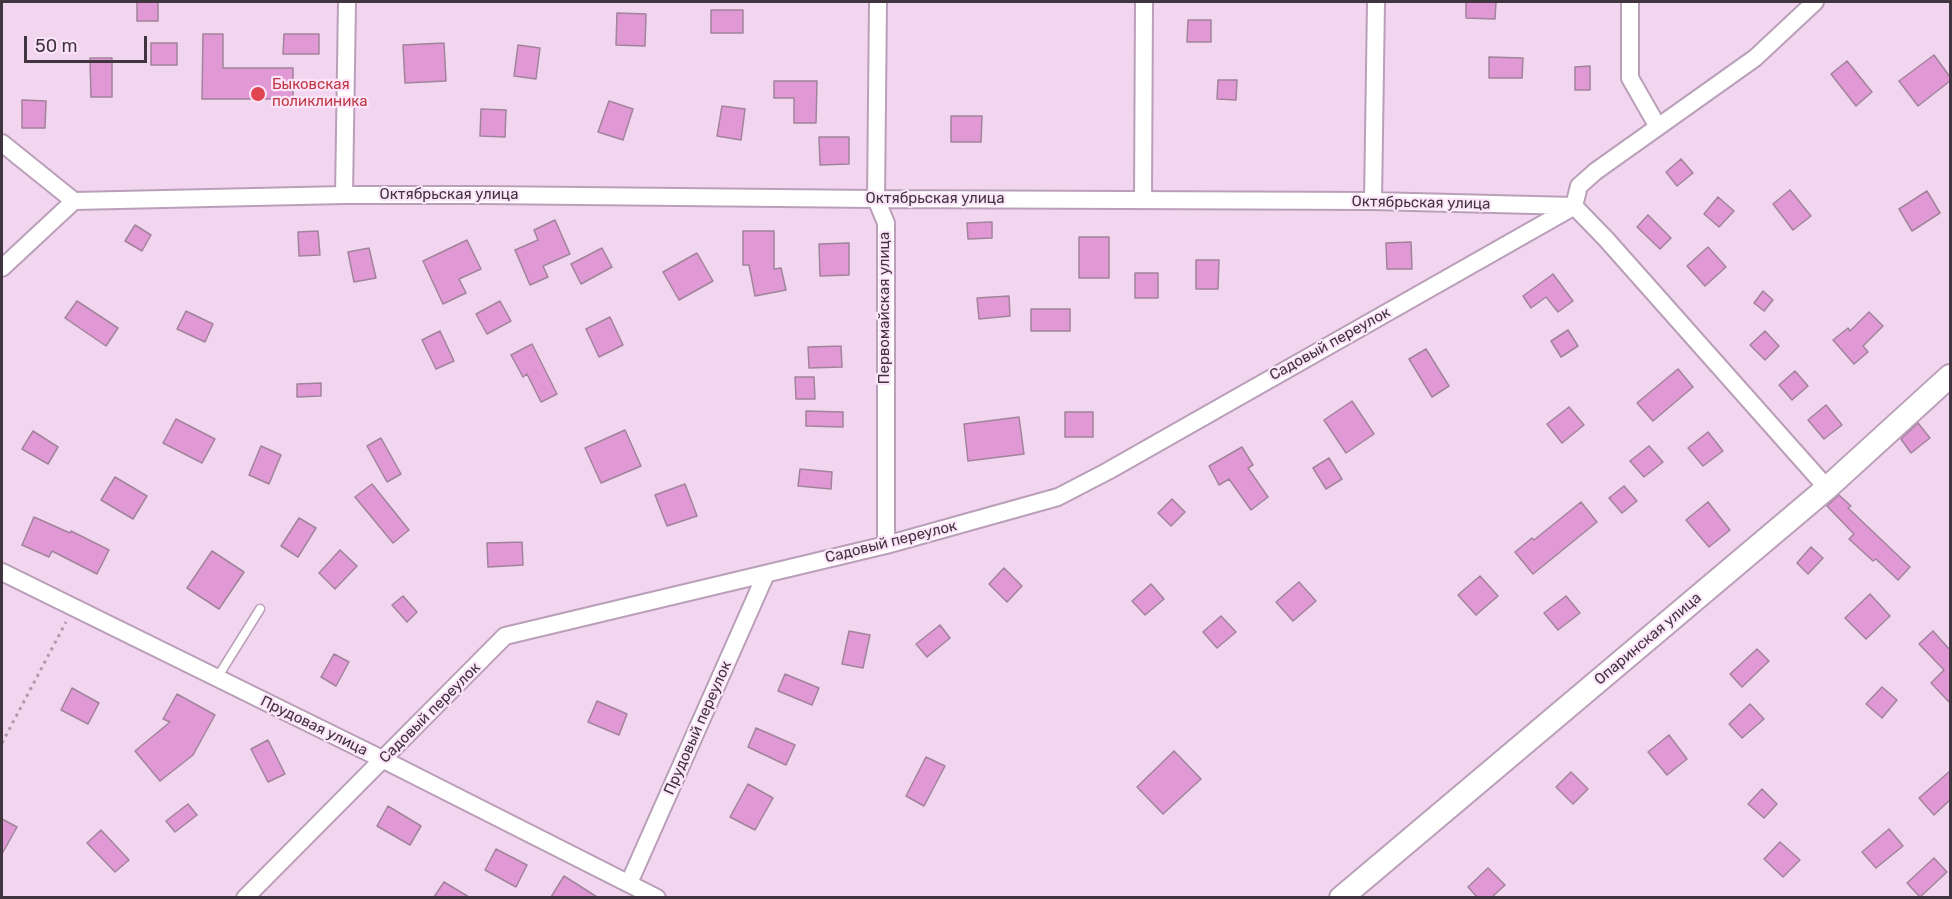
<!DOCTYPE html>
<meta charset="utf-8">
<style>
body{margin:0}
#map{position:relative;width:1952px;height:899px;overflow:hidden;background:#f2d6f0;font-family:Rubik,sans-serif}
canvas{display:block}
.frame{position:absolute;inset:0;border:3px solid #40353f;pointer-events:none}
.scale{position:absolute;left:24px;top:36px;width:123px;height:27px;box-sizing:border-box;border:3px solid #40353f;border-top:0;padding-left:8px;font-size:18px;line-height:21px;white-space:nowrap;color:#40353f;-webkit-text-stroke:4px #fce5fa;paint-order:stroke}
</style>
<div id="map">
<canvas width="1952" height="899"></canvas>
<div class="frame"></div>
<div class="scale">50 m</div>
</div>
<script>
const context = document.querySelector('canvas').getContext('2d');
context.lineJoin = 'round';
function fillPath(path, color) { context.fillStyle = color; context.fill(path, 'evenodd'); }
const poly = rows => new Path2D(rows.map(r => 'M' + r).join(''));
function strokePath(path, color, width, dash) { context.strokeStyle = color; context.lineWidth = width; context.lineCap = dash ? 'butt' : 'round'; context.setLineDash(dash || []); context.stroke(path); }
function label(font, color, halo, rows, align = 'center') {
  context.font = font + ' Rubik,sans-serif'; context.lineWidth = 4.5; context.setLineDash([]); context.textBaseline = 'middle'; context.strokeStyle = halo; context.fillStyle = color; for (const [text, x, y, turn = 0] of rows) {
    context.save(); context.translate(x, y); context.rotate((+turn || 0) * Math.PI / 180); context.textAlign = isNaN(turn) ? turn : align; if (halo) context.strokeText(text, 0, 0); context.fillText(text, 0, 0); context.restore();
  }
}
const building = poly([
 [137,2,158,2,158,21,137,21,137,2],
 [1466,2,1496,2,1495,19,1466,18,1466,2],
 [711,10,743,10,743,33,711,33,711,10],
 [617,13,646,14,645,46,616,45,617,13],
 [1188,20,1211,20,1211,42,1187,42,1188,20],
 [203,34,223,34,223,68,293,68,293,99,202,99,203,34],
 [284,34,319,34,319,54,283,54,284,34],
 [151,43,177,43,177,65,151,65,151,43],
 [444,43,446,81,405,83,403,45,444,43],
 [518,45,540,48,536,79,514,76,518,45],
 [1934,55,1950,77,1950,81,1918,106,1899,81,1934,55],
 [1489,57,1523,58,1522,78,1489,78,1489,57],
 [90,58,112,58,112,97,91,97,90,58],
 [1847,61,1872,92,1856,106,1831,74,1847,61],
 [1590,66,1590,90,1575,90,1575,67,1590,66],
 [1218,80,1237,80,1236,100,1217,99,1218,80],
 [774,81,817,81,816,123,794,123,794,98,774,98,774,81],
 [22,100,46,101,45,128,22,128,22,100],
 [609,101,633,109,623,140,598,132,609,101],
 [722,106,745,109,741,140,717,136,722,106],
 [481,109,506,110,505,137,480,136,481,109],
 [951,116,982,116,981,142,951,142,951,116],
 [819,137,849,137,849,164,820,165,819,137],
 [1681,159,1693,173,1677,186,1666,172,1681,159],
 [1790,190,1811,216,1793,230,1773,204,1790,190],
 [1927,191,1940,213,1912,231,1899,209,1927,191],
 [1718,197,1734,211,1719,227,1704,214,1718,197],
 [1648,215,1671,238,1660,249,1637,227,1648,215],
 [555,220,570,254,543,266,548,277,530,285,515,250,538,240,534,230,555,220],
 [992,222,992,238,968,239,967,223,992,222],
 [135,225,151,235,142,251,125,241,135,225],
 [318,231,320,255,299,256,298,232,318,231],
 [743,231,774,231,774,269,781,268,786,290,755,296,749,265,743,265,743,231],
 [1079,237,1109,237,1109,278,1079,278,1079,237],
 [467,240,481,269,459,279,466,293,443,304,423,261,467,240],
 [1411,242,1412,269,1387,269,1386,243,1411,242],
 [849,243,849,275,820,276,819,244,849,243],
 [1708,247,1726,267,1705,286,1687,266,1708,247],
 [369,248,376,278,354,282,348,252,369,248],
 [602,248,612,267,581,284,571,264,602,248],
 [697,253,713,281,679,300,663,272,697,253],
 [1196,260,1219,260,1218,289,1196,289,1196,260],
 [1135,273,1158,273,1158,298,1135,298,1135,273],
 [1553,274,1573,301,1558,312,1546,297,1531,308,1523,296,1553,274],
 [1763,291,1773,300,1764,311,1754,303,1763,291],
 [1009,296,1010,316,979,319,977,298,1009,296],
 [77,301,118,328,106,346,65,318,77,301],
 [500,301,511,321,487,334,476,314,500,301],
 [1031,309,1070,309,1070,331,1031,331,1031,309],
 [186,311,213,324,205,342,177,329,186,311],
 [1869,312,1883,326,1863,346,1868,352,1854,364,1833,340,1848,328,1850,331,1869,312],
 [610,317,623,345,599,357,586,329,610,317],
 [1568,330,1578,346,1561,357,1551,341,1568,330],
 [440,331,454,361,436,369,422,340,440,331],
 [1765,331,1779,346,1765,360,1750,345,1765,331],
 [532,344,557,394,541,402,527,374,523,377,511,355,532,344],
 [841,346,842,367,809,368,808,347,841,346],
 [1426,349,1449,386,1432,397,1409,359,1426,349],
 [1678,369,1693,387,1653,421,1637,403,1678,369],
 [1795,371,1808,386,1792,400,1779,385,1795,371],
 [795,377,814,377,815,399,796,399,795,377],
 [321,383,321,396,297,397,297,384,321,383],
 [1352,401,1374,434,1346,453,1324,420,1352,401],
 [1826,405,1842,425,1824,439,1808,420,1826,405],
 [1569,407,1584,425,1562,443,1547,424,1569,407],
 [806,411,843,412,843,427,806,426,806,411],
 [1065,412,1093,412,1093,437,1065,437,1065,412],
 [1019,417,1024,454,968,461,964,424,1019,417],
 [176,419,215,439,202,463,163,443,176,419],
 [1918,423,1930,438,1911,453,1901,439,1918,423],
 [625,430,641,466,601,483,585,448,625,430],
 [33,431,58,447,48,464,22,449,33,431],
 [1708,432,1723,451,1703,466,1688,448,1708,432],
 [381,438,401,474,387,482,367,446,381,438],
 [261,446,281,455,269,484,249,475,261,446],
 [1649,446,1663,462,1644,477,1630,461,1649,446],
 [1242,447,1253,465,1248,468,1268,497,1251,510,1229,479,1219,485,1209,466,1242,447],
 [1329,458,1342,479,1326,489,1313,468,1329,458],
 [800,469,832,472,831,489,798,486,800,469],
 [115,477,147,496,133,519,101,500,115,477],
 [372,484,409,530,393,543,355,497,372,484],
 [685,484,697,516,667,526,655,495,685,484],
 [1624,486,1637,501,1622,513,1609,498,1624,486],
 [1839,495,1851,506,1848,508,1910,567,1898,580,1876,559,1873,561,1849,539,1854,534,1827,506,1839,495],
 [1172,499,1185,512,1171,526,1158,513,1172,499],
 [1581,502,1597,522,1533,574,1515,552,1532,538,1534,540,1581,502],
 [1708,502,1730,530,1709,547,1686,520,1708,502],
 [34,517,70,533,71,531,109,550,97,574,52,551,49,557,22,545,34,517],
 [299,518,316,528,298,557,281,546,299,518],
 [522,542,523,565,488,567,487,543,522,542],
 [1811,547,1823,558,1808,574,1797,563,1811,547],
 [340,550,357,566,335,589,319,573,340,550],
 [212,551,244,572,219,609,187,588,212,551],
 [1004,568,1022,586,1007,602,989,584,1004,568],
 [1480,576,1498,596,1476,615,1458,595,1480,576],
 [1299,582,1316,601,1293,621,1276,602,1299,582],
 [1151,584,1164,599,1145,615,1132,601,1151,584],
 [1870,594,1890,616,1866,639,1845,618,1870,594],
 [403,596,417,612,407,622,392,605,403,596],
 [1566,596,1580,613,1558,630,1544,613,1566,596],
 [1221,616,1236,632,1217,648,1203,632,1221,616],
 [940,625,950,638,927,657,916,644,940,625],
 [849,631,870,635,863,668,842,664,849,631],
 [1933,631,1950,650,1950,703,1931,683,1944,670,1919,644,1933,631],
 [1757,649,1769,661,1742,687,1730,674,1757,649],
 [334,654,349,662,336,686,321,677,334,654],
 [785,674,819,688,812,705,778,691,785,674],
 [1882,687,1897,700,1882,718,1866,704,1882,687],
 [72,688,99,703,88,724,61,710,72,688],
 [177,694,215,715,193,755,160,781,135,751,170,722,163,719,177,694],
 [597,701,627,714,619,735,588,722,597,701],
 [1750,704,1764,719,1742,738,1729,724,1750,704],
 [756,728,795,745,786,765,748,747,756,728],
 [1669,735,1687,759,1667,775,1648,752,1669,735],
 [268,740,285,774,268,782,251,749,268,740],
 [1174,751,1201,779,1163,814,1137,787,1174,751],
 [926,757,945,766,924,806,906,796,926,757],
 [1950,771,1950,800,1934,815,1919,798,1950,771],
 [1571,772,1588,789,1573,804,1556,787,1571,772],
 [748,784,773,798,755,830,730,817,748,784],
 [1762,789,1777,804,1764,818,1748,804,1762,789],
 [188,804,197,815,175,832,166,821,188,804],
 [388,806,421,826,410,845,377,826,388,806],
 [2,819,17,827,2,854,2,819],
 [1889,829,1903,846,1876,868,1862,852,1889,829],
 [101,830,129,860,115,872,87,843,101,830],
 [1780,842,1800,860,1783,877,1764,859,1780,842],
 [496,849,527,865,516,887,485,870,496,849],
 [1934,858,1947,872,1920,897,1907,883,1934,858],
 [1488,868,1505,885,1492,897,1477,897,1468,887,1488,868],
 [564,876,597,897,551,897,564,876],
 [444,882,469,897,434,897,444,882]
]);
fillPath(building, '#e099d4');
strokePath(building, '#a1849b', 1.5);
const service = poly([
 [217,678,260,609]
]);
const minor = poly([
 [878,2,876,199,886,223,886,545],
 [1630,2,1630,78,1658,127],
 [2,143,74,201],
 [344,195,347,2],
 [1143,199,1144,2],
 [1373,201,1376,2],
 [1574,206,1606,239,1827,488],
 [1574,206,1579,186,1596,171,1755,58,1815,2],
 [2,268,74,201,344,195,481,195,876,199,1373,201,1574,206],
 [2,572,384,760,657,898],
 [629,883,766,574],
 [245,898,505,636,886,545,1058,497,1108,471,1573,207]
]);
const secondary = poly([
 [1341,898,1827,488,1950,376]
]);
strokePath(service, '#ba9fb9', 11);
strokePath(minor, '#ba9fb9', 20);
strokePath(secondary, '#ba9fb9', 26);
strokePath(poly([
 [2,743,66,622]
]), '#af99ad', 3, [3, 4.5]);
strokePath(service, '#fff', 8);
strokePath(minor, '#fff', 16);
strokePath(secondary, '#fff', 22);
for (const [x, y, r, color] of [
 [258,94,8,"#e0444e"]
]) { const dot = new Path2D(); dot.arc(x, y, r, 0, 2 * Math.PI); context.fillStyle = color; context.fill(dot); strokePath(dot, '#fce5fa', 2); }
label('15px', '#be3a42', '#fce5fa', [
 ["Быковская",272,85],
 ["поликлиника",272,102]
], 'left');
label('15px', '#40353f', '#fce5fa', [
 ["Октябрьская улица",449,195],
 ["Октябрьская улица",935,199],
 ["Октябрьская улица",1421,203,1],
 ["Первомайская улица",885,308,-90],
 ["Садовый переулок",1330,344,-29],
 ["Садовый переулок",891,542,-14],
 ["Опаринская улица",1648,639,-40],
 ["Садовый переулок",430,713,-45],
 ["Прудовая улица",314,726,26],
 ["Прудовый переулок",698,728,-66]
]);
</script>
